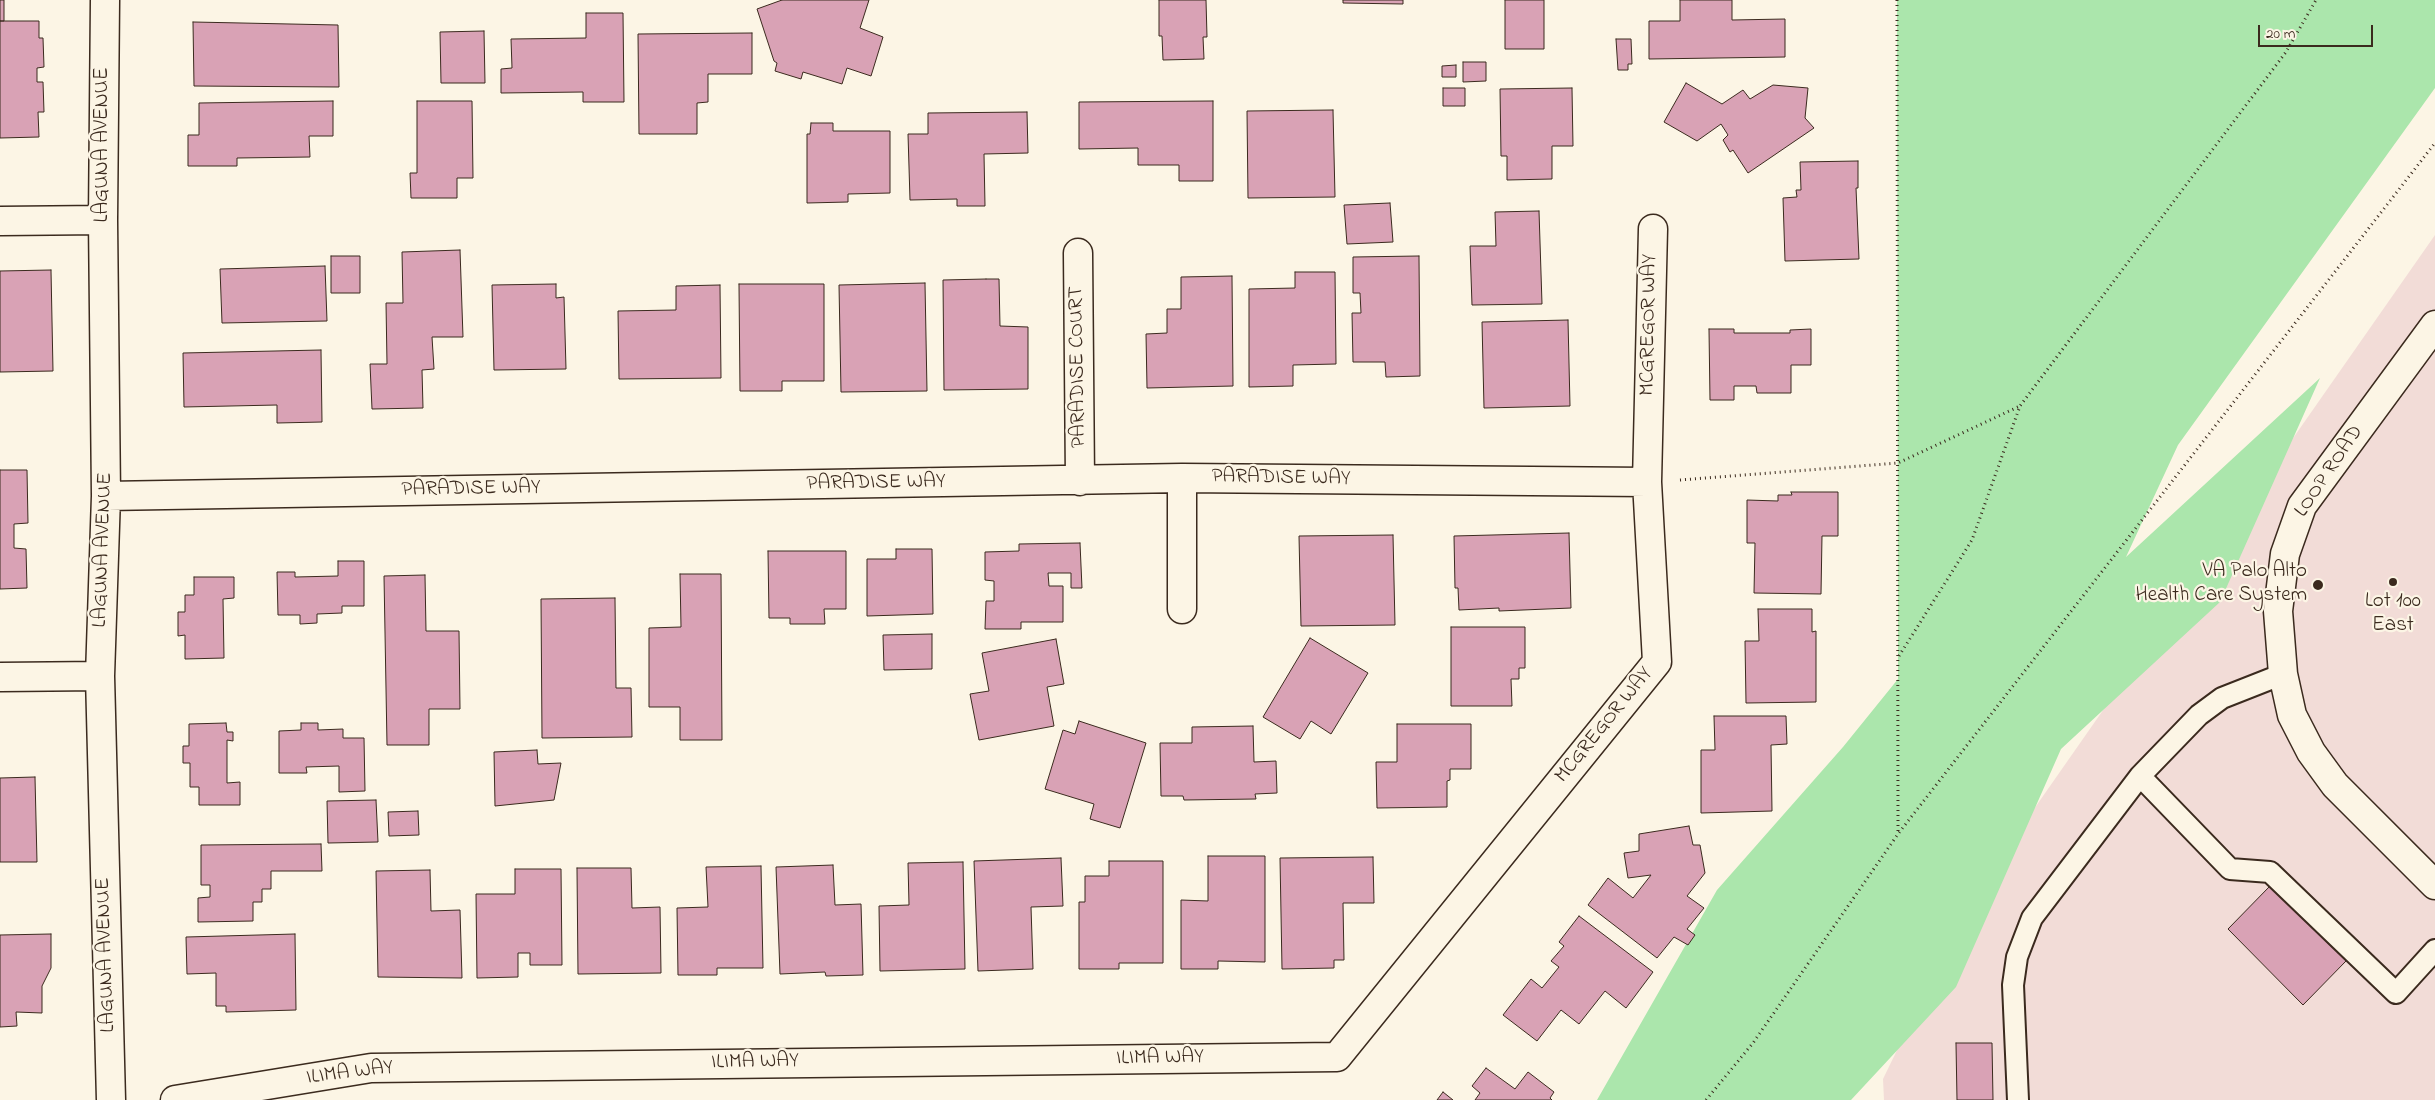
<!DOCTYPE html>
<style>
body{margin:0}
#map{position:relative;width:2435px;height:1100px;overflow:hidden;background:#fcf5e5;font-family:"Indie Flower",sans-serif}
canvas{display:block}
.scale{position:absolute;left:2258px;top:25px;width:115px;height:22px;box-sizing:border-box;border:2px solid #3b2a1e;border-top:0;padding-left:6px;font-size:15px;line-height:18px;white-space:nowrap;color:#3b2a1e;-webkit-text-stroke:4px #fcf5e5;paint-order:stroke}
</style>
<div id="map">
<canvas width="2435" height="1100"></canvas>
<div class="scale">20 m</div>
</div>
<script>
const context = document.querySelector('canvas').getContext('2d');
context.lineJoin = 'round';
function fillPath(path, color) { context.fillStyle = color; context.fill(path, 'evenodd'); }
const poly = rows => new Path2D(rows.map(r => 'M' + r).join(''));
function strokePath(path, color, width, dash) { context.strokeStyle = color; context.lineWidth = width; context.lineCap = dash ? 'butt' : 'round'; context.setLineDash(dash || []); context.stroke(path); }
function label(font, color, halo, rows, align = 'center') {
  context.font = font + ' "Indie Flower",sans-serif'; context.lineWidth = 4.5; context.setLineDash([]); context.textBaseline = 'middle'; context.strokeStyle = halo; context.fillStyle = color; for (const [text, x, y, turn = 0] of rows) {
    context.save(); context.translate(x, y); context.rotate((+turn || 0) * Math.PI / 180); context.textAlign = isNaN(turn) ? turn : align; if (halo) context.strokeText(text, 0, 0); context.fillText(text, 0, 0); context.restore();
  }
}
fillPath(poly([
 [2435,235,2435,1100,1884,1100,1883,1079,1969,902]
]), '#f2dcd7');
fillPath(poly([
 [1897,0,2435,0,2435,88,2178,445,2126,557,2320,378,2220,602,2061,749,1956,987,1851,1100,1597,1100,1717,890,1843,747,1898,679]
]), '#abe6ac');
const building = poly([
 [0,0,4,0,4,21,0,21,0,0],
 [782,0,869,0,860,28,883,37,871,76,847,68,842,84,803,72,801,79,775,71,777,63,774,61,757,9,782,0],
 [1159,0,1206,0,1207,37,1203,37,1204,59,1163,60,1162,36,1159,36,1159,0],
 [1343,0,1403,0,1403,4,1343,3,1343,0],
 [1505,0,1544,0,1544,49,1505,49,1505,0],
 [1680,0,1732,0,1732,20,1785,19,1785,57,1649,59,1649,21,1680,21,1680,0],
 [586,13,623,13,624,102,583,102,583,92,501,93,501,69,512,68,511,39,586,38,586,13],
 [0,21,39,21,39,38,43,38,44,67,37,68,37,82,43,82,44,112,38,112,39,137,0,138,0,21],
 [193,22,338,25,339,87,194,86,193,22],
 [484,31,485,83,441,83,440,32,484,31],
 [752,33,752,74,708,74,708,102,697,103,697,134,639,134,638,34,752,33],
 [1616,39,1631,39,1632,64,1628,64,1628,70,1618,70,1616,39],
 [1463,62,1486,62,1486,81,1463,82,1463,62],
 [1456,65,1456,77,1442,77,1442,66,1456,65],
 [1686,83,1722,104,1743,90,1750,99,1773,85,1808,88,1805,118,1814,128,1748,173,1733,150,1730,152,1723,140,1728,135,1721,124,1697,141,1664,122,1686,83],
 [1443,88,1465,88,1465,106,1443,106,1443,88],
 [1572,88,1573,146,1552,146,1552,179,1507,180,1507,156,1501,156,1500,89,1572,88],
 [333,101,333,136,309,136,310,157,237,158,237,166,188,166,188,135,199,135,199,103,333,101],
 [417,101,472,101,473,178,457,178,457,198,411,198,410,173,417,173,417,101],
 [1213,101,1213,181,1179,181,1179,165,1138,165,1138,148,1079,149,1079,102,1213,101],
 [1333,110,1335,197,1248,198,1247,111,1333,110],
 [1027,112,1028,153,984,154,985,206,957,206,957,199,910,200,908,134,928,134,928,113,1027,112],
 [811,123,833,123,833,131,890,131,890,193,848,194,848,202,807,203,807,134,810,134,811,123],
 [1858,161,1858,188,1856,188,1859,259,1785,261,1783,198,1797,197,1796,190,1801,190,1800,162,1858,161],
 [1390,203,1393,242,1347,244,1344,205,1390,203],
 [1539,211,1542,304,1472,305,1470,246,1496,246,1495,212,1539,211],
 [460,250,463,337,432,337,434,369,422,370,423,408,372,409,370,364,387,364,386,303,403,303,402,252,460,250],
 [331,256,360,256,360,293,331,293,331,256],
 [1419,256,1420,376,1386,377,1385,362,1353,362,1352,313,1361,313,1360,293,1353,293,1353,257,1419,256],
 [325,266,327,321,222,323,220,269,325,266],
 [51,270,53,371,0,372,0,271,51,270],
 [1295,272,1335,272,1336,364,1293,365,1293,386,1249,387,1249,289,1295,288,1295,272],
 [1232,276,1233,386,1147,388,1146,334,1167,333,1167,309,1181,309,1181,277,1232,276],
 [986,279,999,279,1000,326,1028,327,1028,389,944,390,943,280,986,279],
 [925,283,927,391,841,392,839,285,925,283],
 [556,284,556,298,564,297,566,369,494,370,492,285,556,284],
 [739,284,824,284,824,381,782,381,782,391,740,391,739,284],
 [720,285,721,378,619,379,618,311,676,310,676,286,720,285],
 [1568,320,1570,406,1484,408,1482,322,1568,320],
 [1709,329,1734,329,1734,333,1790,333,1790,330,1811,329,1811,365,1791,365,1791,393,1757,393,1756,386,1734,386,1734,400,1710,400,1709,329],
 [321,350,322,422,277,423,277,405,184,407,183,353,321,350],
 [0,470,27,470,28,523,14,524,14,548,26,549,27,588,0,589,0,470],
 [1791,492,1838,492,1838,536,1822,536,1821,594,1754,593,1755,543,1747,543,1747,500,1778,501,1778,495,1792,495,1791,492],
 [1569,533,1571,608,1499,611,1499,608,1459,610,1458,588,1455,588,1454,536,1569,533],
 [1393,535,1395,625,1301,626,1299,536,1393,535],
 [1080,543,1082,588,1071,588,1071,573,1048,573,1049,586,1063,586,1063,622,1021,622,1021,629,985,629,986,601,994,601,994,581,985,580,985,552,1019,551,1019,544,1080,543],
 [896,549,932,549,933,614,867,616,867,559,896,559,896,549],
 [768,551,846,551,846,609,824,609,825,624,790,624,790,618,769,618,768,551],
 [338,561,364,561,364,606,342,606,342,613,317,614,317,623,300,624,300,615,278,615,277,572,295,572,295,577,338,576,338,561],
 [680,574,721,574,722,740,680,740,680,707,649,707,649,628,681,627,680,574],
 [425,575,426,631,459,631,460,709,429,709,429,745,387,745,384,576,425,575],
 [194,577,234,577,234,598,223,599,224,658,185,659,185,635,178,636,178,612,185,612,185,595,194,595,194,577],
 [615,598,616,688,631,688,632,737,542,738,541,599,615,598],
 [1758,609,1812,609,1812,632,1816,631,1816,702,1746,703,1745,641,1759,641,1758,609],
 [1451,627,1525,627,1525,668,1519,668,1519,679,1511,679,1512,706,1451,706,1451,627],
 [932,634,932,669,884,670,883,635,932,634],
 [1310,638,1368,673,1331,734,1311,721,1300,739,1263,717,1310,638],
 [1056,639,1064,684,1047,687,1054,726,979,740,970,694,989,691,982,653,1056,639],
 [1714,716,1786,716,1787,744,1771,745,1772,811,1701,813,1701,750,1715,750,1714,716],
 [1079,721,1146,743,1120,828,1090,819,1094,804,1045,789,1063,730,1075,734,1079,721],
 [226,723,227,732,233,732,233,741,227,740,227,783,240,782,240,805,199,805,199,787,190,787,190,763,183,763,183,746,189,746,189,724,226,723],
 [301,723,318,723,318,730,343,729,343,738,364,738,365,791,339,792,339,766,306,767,307,773,279,773,279,731,301,730,301,723],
 [1397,724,1471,724,1471,769,1450,769,1450,780,1447,781,1447,807,1377,808,1376,762,1397,762,1397,724],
 [1253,726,1254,762,1276,761,1277,793,1255,794,1256,799,1184,800,1183,796,1161,796,1160,743,1192,743,1192,727,1253,726],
 [537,750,538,764,561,763,554,800,495,806,494,752,537,750],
 [35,777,37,862,0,862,0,778,35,777],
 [376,800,378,842,328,843,327,801,376,800],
 [418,811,419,835,389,836,388,812,418,811],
 [1689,826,1693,845,1700,845,1705,873,1687,896,1704,908,1687,929,1695,935,1688,945,1674,937,1657,958,1588,905,1608,878,1633,898,1651,875,1628,878,1624,853,1639,851,1639,834,1689,826],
 [321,844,322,871,271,871,271,889,262,889,262,902,253,902,253,921,198,922,198,898,210,897,210,885,201,885,201,845,321,844],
 [1208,856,1265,856,1265,962,1218,961,1218,969,1181,969,1181,900,1208,901,1208,856],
 [1373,857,1374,903,1343,903,1344,960,1334,960,1334,968,1282,969,1280,858,1373,857],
 [1061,858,1063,906,1031,907,1033,969,978,971,974,861,1061,858],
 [1109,861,1163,861,1163,963,1119,963,1119,969,1079,969,1079,902,1085,902,1085,876,1109,876,1109,861],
 [963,862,965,969,880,971,879,906,909,905,908,863,963,862],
 [833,865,835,905,861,904,863,975,826,976,825,972,780,974,776,867,833,865],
 [761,866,763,968,717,968,717,975,678,975,677,908,708,907,706,867,761,866],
 [577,868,631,868,632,908,660,907,661,973,578,974,577,868],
 [515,869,561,869,562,965,530,965,530,953,518,953,518,977,477,978,476,894,515,894,515,869],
 [430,870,431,911,460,910,462,978,378,977,376,871,430,870],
 [2270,886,2346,961,2303,1005,2228,929,2270,886],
 [1579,916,1653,972,1626,1008,1605,991,1579,1024,1561,1010,1537,1041,1503,1015,1531,979,1542,988,1559,967,1551,961,1564,946,1559,942,1579,916],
 [51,934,51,968,42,986,42,1013,16,1012,17,1026,0,1027,0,935,51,934],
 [295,934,296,1010,226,1012,226,1006,216,1006,216,973,187,974,186,937,295,934],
 [1956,1043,1992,1043,1993,1100,1957,1100,1956,1043],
 [1486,1068,1515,1089,1528,1072,1554,1092,1550,1098,1552,1100,1475,1100,1480,1093,1472,1086,1486,1068],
 [1443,1092,1453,1100,1437,1100,1443,1092]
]);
fillPath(building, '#d9a2b5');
strokePath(building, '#3b2a1e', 1);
const service = poly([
 [2140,776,2230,869,2270,872,2396,993,2435,950],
 [2018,1100,2013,985,2017,957,2032,918,2140,776,2199,715,2222,698,2283,674]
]);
const minor = poly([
 [105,0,103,220,106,496,100,676,111,1100],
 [0,221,103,220],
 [1078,253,1080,481],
 [2435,325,2302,506,2285,554,2278,611,2283,674,2292,715,2311,752,2335,785,2435,885],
 [106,496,1182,478,1647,482],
 [1182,609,1182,478],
 [0,677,100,676],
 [175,1100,371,1068,1337,1057,1657,662,1647,482,1653,229]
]);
strokePath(service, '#3b2a1e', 24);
strokePath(minor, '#3b2a1e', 31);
strokePath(poly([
 [1897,0,1898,833],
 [1680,480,1898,463,2020,406],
 [1899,656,1972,540,2020,406,2286,52,2316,0],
 [1706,1100,1753,1043,1898,834,2435,143]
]), '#3b2a1e', 3, [1, 4]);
strokePath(service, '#fcf5e5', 20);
strokePath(minor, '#fcf5e5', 28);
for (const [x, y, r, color] of [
 [2393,582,5,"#3b2a1e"],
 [2318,585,6,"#3b2a1e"]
]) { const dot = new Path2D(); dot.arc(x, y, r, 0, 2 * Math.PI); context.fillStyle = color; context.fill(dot); strokePath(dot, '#fcf5e5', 2); }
label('21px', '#3b2a1e', '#fcf5e5', [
 ["LAGUNA AVENUE",104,145,-90],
 ["MCGREGOR WAY",1650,325,-89],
 ["PARADISE COURT",1079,367,-91],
 ["LOOP ROAD",2330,472,-56],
 ["PARADISE WAY",1281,479,1],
 ["PARADISE WAY",876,484,-1],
 ["PARADISE WAY",471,490,-1],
 ["LAGUNA AVENUE",104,550,-88],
 ["MCGREGOR WAY",1605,726,-51],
 ["LAGUNA AVENUE",107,955,-92],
 ["ILIMA WAY",1160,1059,-1],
 ["ILIMA WAY",755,1063,-1],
 ["ILIMA WAY",350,1074,-7]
]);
label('21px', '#3b2a1e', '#fcf5e5', [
 ["VA Palo Alto",2307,573],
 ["Health Care System",2307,597],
 ["Lot 100",2393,603,"center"],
 ["East",2393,627,"center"]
], 'right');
</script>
